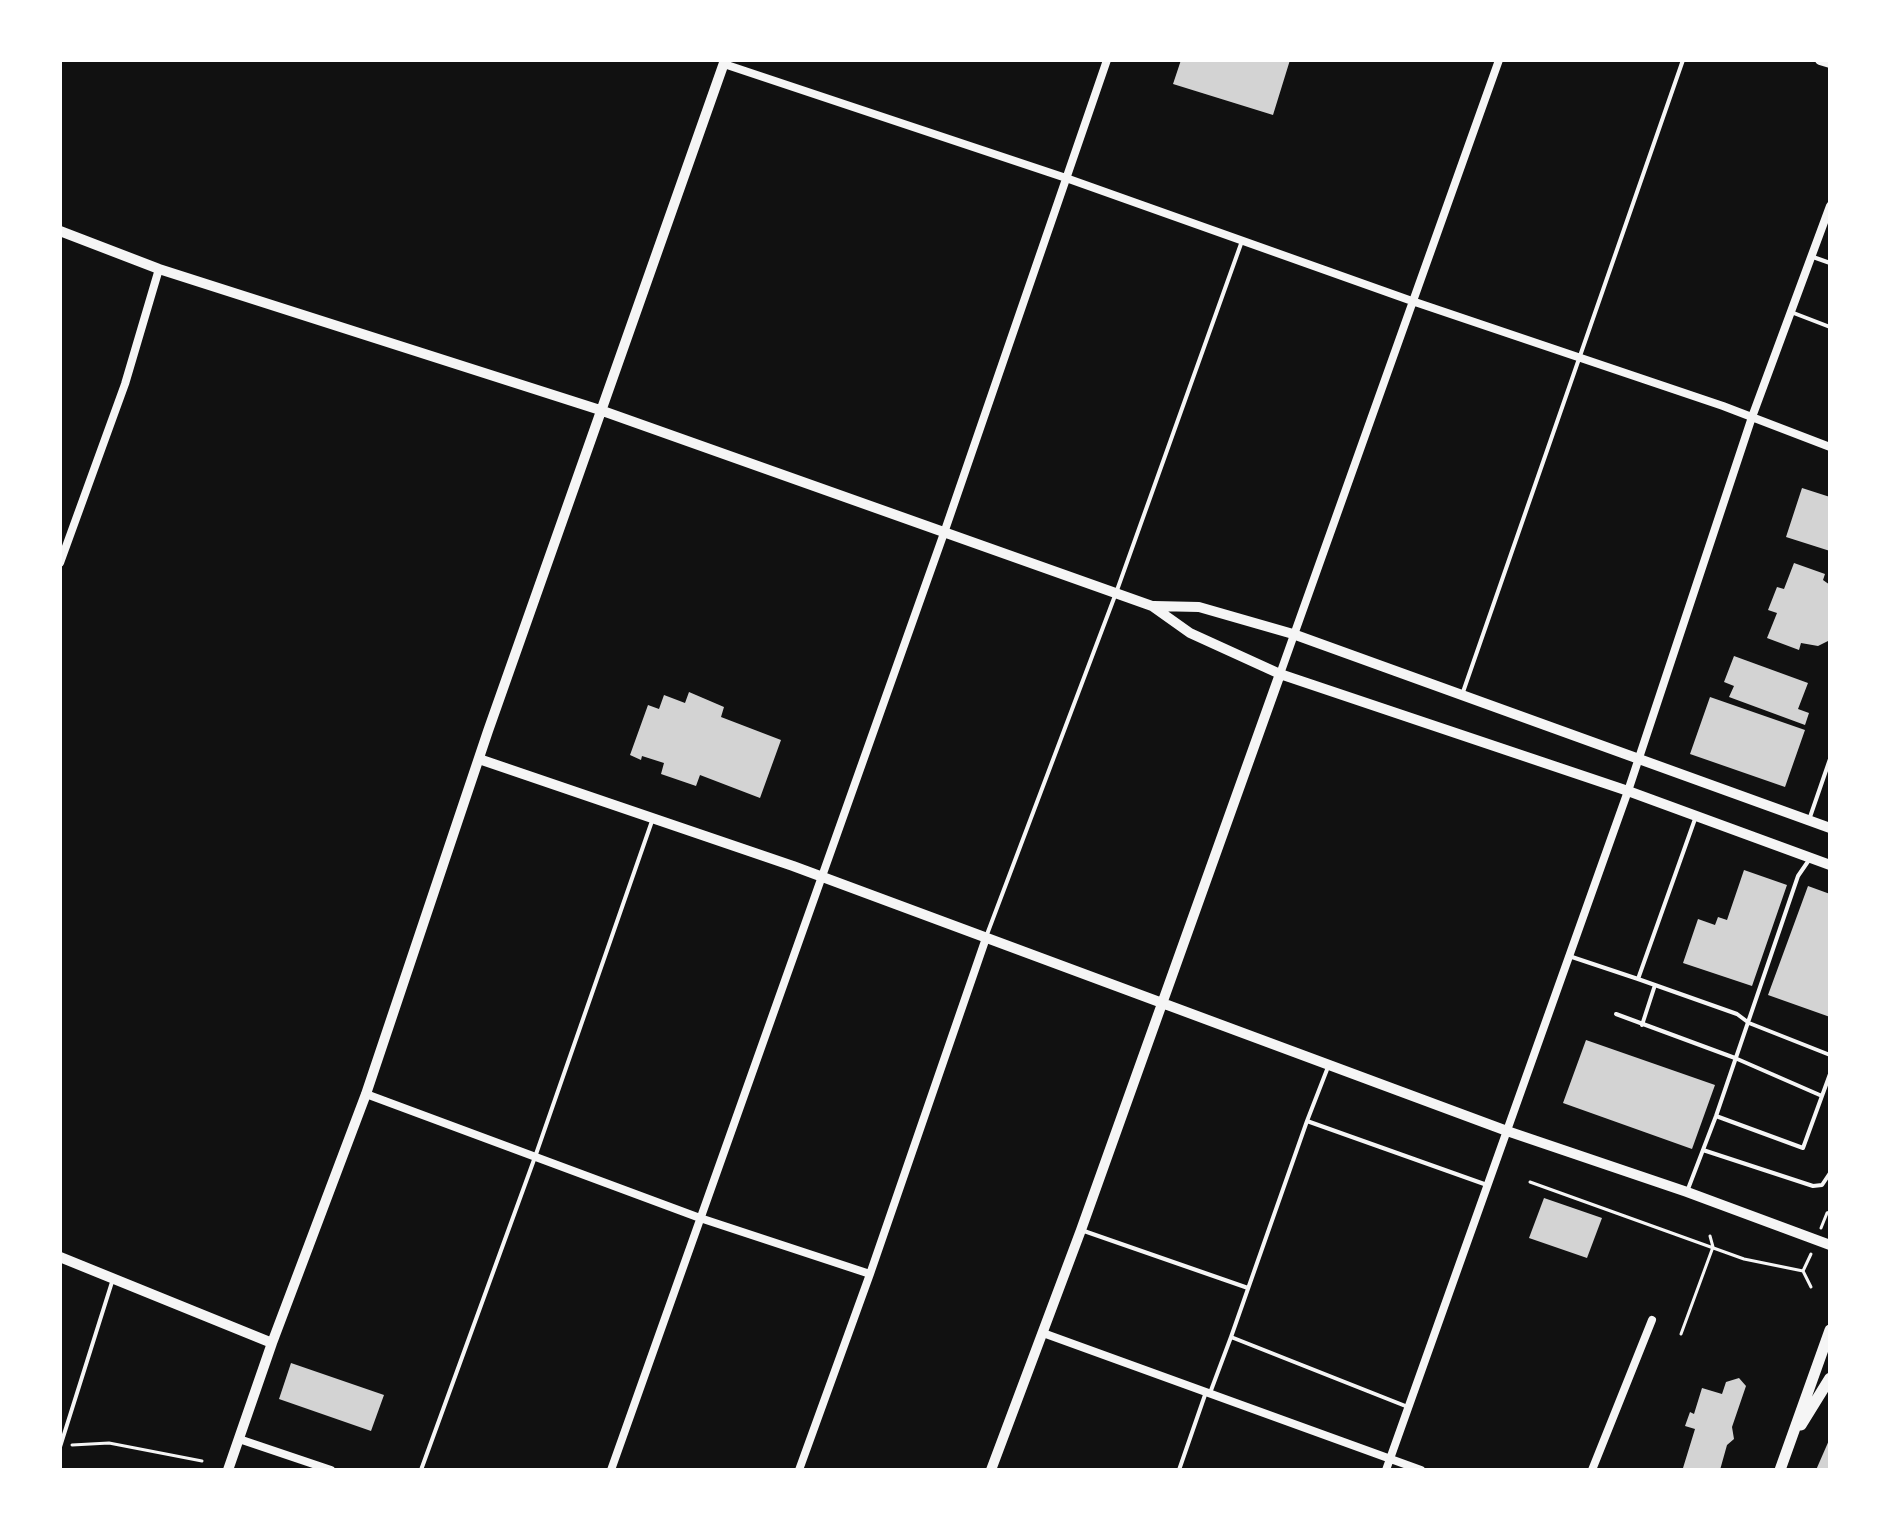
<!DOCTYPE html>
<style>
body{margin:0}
#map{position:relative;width:1890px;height:1530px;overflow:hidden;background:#111;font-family:"Nunito Sans",sans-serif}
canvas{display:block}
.frame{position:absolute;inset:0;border:62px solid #fff;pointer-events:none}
</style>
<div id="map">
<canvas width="1890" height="1530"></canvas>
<div class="frame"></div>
</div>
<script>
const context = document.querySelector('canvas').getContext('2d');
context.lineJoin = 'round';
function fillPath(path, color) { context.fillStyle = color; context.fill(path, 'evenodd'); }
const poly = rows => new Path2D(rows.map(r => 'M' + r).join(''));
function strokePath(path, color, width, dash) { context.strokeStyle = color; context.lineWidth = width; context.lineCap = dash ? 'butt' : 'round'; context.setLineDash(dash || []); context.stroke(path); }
fillPath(poly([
 [1181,60,1290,60,1273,115,1173,84],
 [1802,488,1830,497,1830,551,1786,537],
 [1794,563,1825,574,1823,580,1830,585,1830,640,1818,646,1801,643,1799,650,1767,638,1777,613,1768,610,1777,587,1784,589],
 [1734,656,1808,683,1798,709,1809,713,1805,725,1729,697,1734,686,1724,682],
 [689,692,724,707,721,717,781,740,760,798,700,775,696,786,661,774,664,763,642,756,641,760,630,755,648,705,659,709,664,695,685,703],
 [1710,697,1805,730,1785,787,1690,754],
 [1744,870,1787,885,1752,986,1683,963,1698,919,1715,925,1718,917,1727,920],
 [1808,886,1830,894,1830,1017,1768,995],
 [1586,1040,1715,1085,1692,1149,1563,1103],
 [1544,1198,1602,1218,1587,1258,1529,1238],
 [291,1363,384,1395,371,1431,279,1399],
 [1739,1378,1746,1386,1732,1427,1734,1439,1727,1445,1720,1470,1683,1468,1695,1429,1685,1426,1690,1412,1694,1414,1702,1388,1722,1394,1726,1382],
 [1830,1438,1830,1470,1816,1470]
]), '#d3d3d3');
strokePath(poly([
 [1530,1182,1744,1259,1803,1271],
 [1821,1228,1827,1213,1830,1212],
 [1811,1254,1803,1271,1811,1287],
 [1681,1334,1713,1247,1710,1236],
 [72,1445,109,1443,202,1461]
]), '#f5f5f5', 3);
strokePath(poly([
 [1813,257,1830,263],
 [1791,312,1830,327],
 [1463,692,1683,60],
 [1810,817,1830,759],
 [1695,819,1638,979,1737,1014,1749,1023,1830,1055],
 [986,937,1116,593,1242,241],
 [1569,956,1638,979],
 [1616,1014,1735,1058,1822,1096],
 [1642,1025,1655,985],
 [1716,1116,1803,1148,1830,1074],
 [1307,1121,1328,1067],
 [1703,1150,1813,1186,1822,1185,1830,1173],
 [1688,1189,1716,1116,1798,876,1809,860],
 [1084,1231,1248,1288],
 [1210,1393,1231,1337],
 [1408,1407,1231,1337,1307,1121,1487,1185],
 [60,1447,112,1282],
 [421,1470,535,1157,652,821],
 [1179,1470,1206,1392]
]), '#f5f5f5', 4);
strokePath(poly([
 [724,64,1066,178,1412,301,1723,406,1830,447],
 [60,563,125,384,159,269],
 [1280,674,1499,60],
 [366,1094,700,1218,870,1274],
 [1043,1333,1421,1470],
 [239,1439,331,1470],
 [611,1470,944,533,1107,60],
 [799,1470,870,1274,986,938],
 [1386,1470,1628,791,1752,417,1830,206],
 [1592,1470,1652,1320]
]), '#f5f5f5', 8);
strokePath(poly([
 [1820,60,1830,63],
 [60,231,159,269,600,410,1152,606,1190,633,1280,674,1628,791,1830,865],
 [1154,606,1199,607,1293,634,1830,828],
 [479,759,793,866,1507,1131,1687,1192,1830,1245],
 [60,1257,272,1343],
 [228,1470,272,1343,366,1094,488,731,725,60],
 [991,1470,1081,1230,1280,674]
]), '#f5f5f5', 10);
strokePath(poly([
 [1801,1425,1830,1378],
 [1780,1470,1830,1330]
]), '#f5f5f5', 11);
</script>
